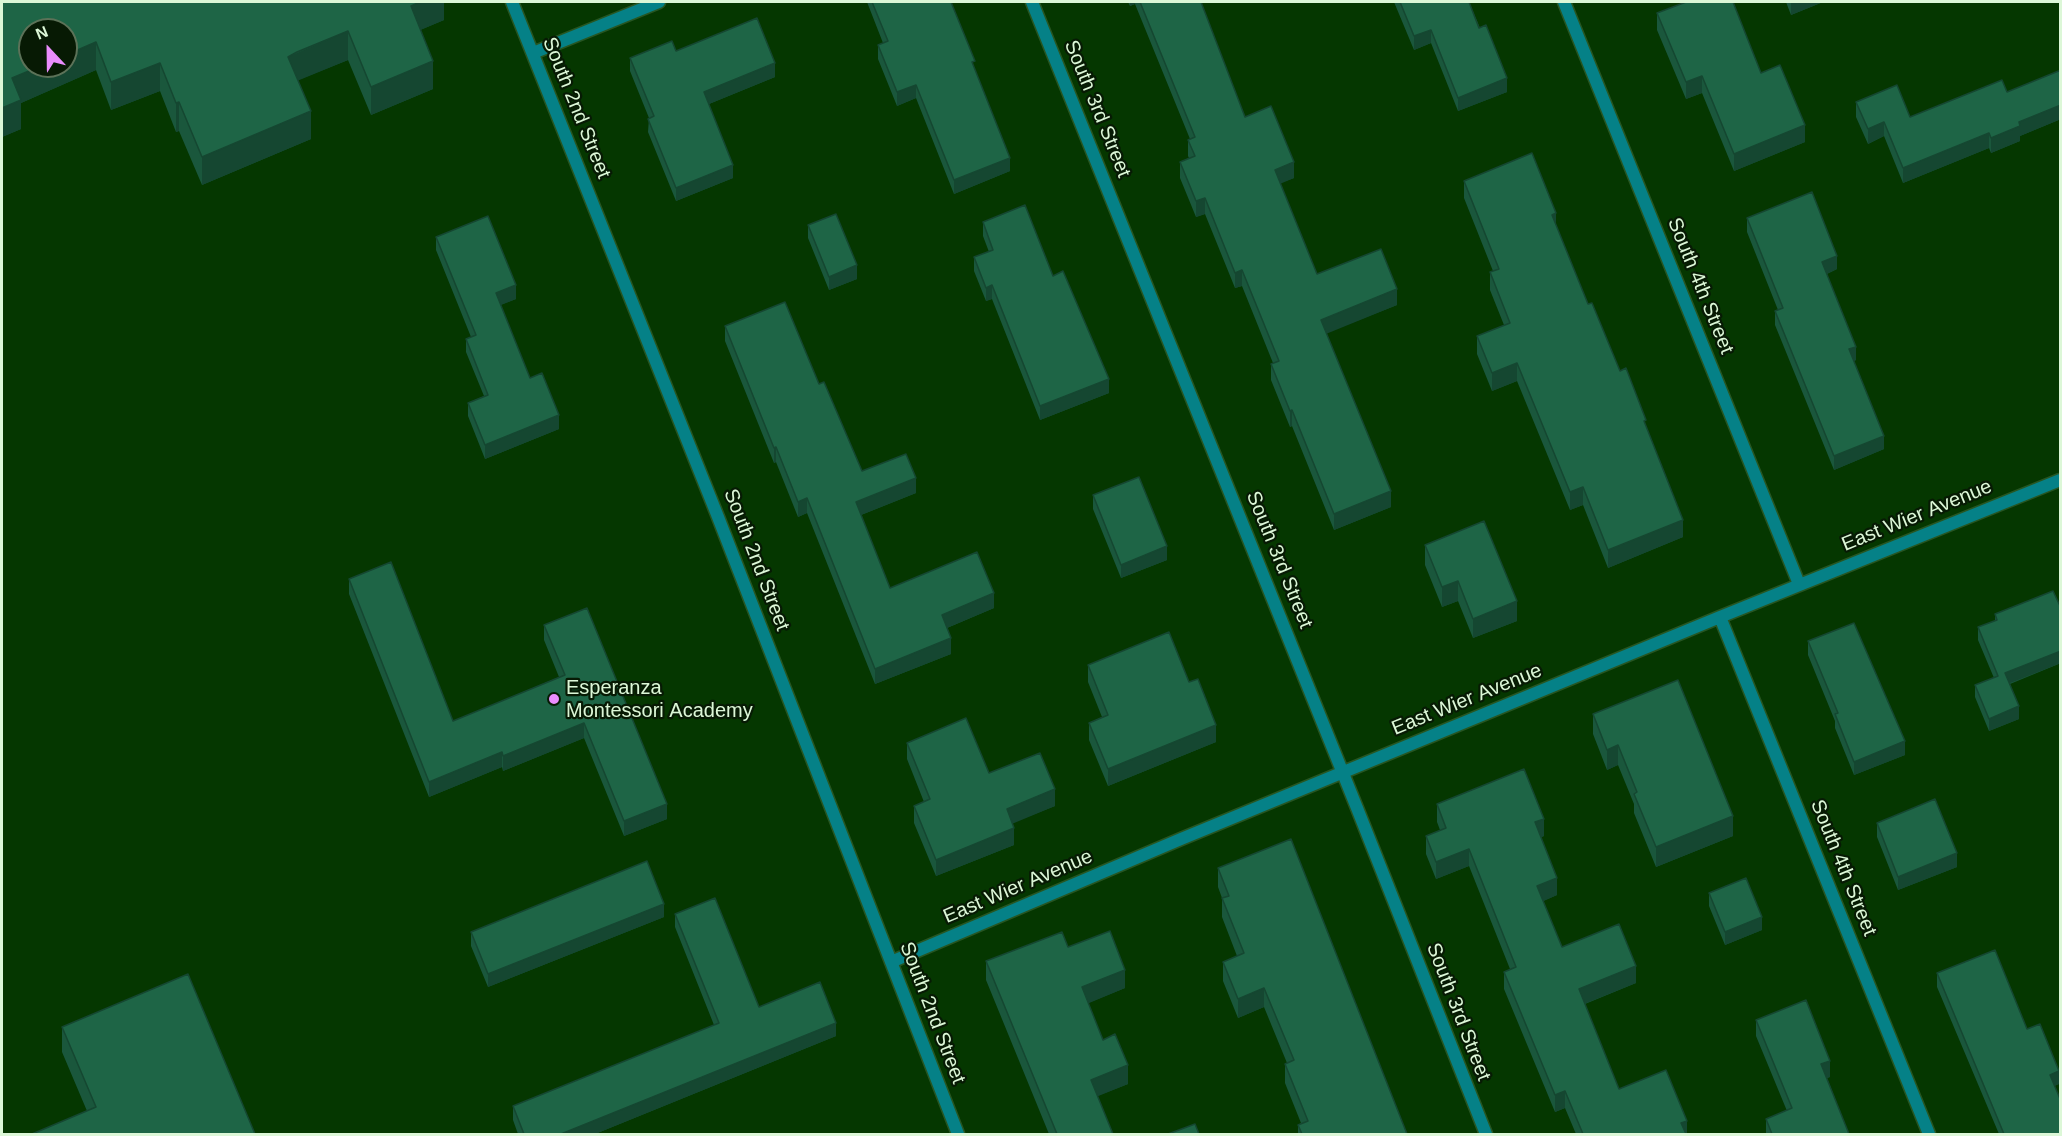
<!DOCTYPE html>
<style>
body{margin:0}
#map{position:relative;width:2062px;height:1136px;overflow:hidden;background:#053700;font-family:Helvetica,sans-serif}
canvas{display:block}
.frame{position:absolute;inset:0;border:3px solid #dcf7d7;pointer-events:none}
.north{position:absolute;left:18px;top:18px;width:60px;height:60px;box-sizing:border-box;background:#071a04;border:2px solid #5c7258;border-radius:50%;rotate:338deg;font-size:16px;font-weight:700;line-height:24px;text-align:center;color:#dcf7d7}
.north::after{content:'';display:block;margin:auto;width:21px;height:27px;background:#ea8dfd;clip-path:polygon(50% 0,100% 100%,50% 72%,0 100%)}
</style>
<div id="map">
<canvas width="2062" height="1136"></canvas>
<div class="frame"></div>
<div class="north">N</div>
</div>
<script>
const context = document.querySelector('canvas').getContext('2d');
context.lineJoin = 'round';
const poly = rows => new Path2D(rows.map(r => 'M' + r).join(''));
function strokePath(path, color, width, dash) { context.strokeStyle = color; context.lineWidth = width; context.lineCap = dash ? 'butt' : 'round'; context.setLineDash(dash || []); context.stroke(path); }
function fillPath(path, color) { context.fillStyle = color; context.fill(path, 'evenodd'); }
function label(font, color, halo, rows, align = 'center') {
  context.font = font + ' Helvetica,sans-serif'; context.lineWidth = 4.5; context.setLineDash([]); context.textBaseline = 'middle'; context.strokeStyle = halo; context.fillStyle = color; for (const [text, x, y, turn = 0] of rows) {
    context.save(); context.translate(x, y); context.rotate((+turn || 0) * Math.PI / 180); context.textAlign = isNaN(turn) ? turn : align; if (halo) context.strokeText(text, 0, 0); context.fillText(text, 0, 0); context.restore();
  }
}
const minor = poly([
 [512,2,718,517,958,1134],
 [1032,2,1357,808,1486,1134],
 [1564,2,1799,584],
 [533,53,659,2],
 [1720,617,1929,1134],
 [891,962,1181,839,1720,617,2060,480]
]);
strokePath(minor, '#275622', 15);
strokePath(minor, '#058187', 12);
fillPath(poly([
 [2,2,444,2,444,20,420,30,433,89,371,115,348,60,298,80,311,139,202,185,179,131,176,132,160,91,111,110,96,70,21,103,21,129,2,137],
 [867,2,951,2,1010,171,954,194,916,98,897,106,878,59,878,45,883,43],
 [1128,2,1201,2,1245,117,1294,178,1280,183,1317,274,1397,305,1326,333,1391,507,1334,530,1292,426,1290,427,1271,380,1271,364,1273,363,1242,286,1235,288,1205,214,1196,217,1180,178,1180,162,1189,158,1188,156,1188,140,1190,139,1135,4,1130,6],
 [1394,2,1469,2,1507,92,1458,111,1431,43,1414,50],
 [1786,2,1823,2,1791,15],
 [2061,5,2061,24,2059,20,2059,6],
 [1657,13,1761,73,1805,142,1734,171,1702,93,1686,99,1657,30],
 [676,51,775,77,709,104,733,178,676,201,648,132,649,118,630,71,630,58],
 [2061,70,2061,119,2020,136,2020,141,1991,153,1989,148,1903,183,1884,136,1868,144,1856,117,1856,102,1910,117,2007,92],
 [1464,181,1556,225,1588,304,1646,427,1683,537,1608,568,1583,505,1570,510,1517,381,1492,391,1477,354,1477,336,1504,325,1490,290,1490,272,1493,271,1464,198],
 [1747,218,1837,269,1827,274,1856,360,1854,361,1884,449,1834,470,1775,325,1775,311,1778,310,1747,232],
 [983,222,1053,276,1109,393,1040,420,992,299,986,301,974,271,974,257,989,252,983,236],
 [808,225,857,279,829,290,808,238],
 [436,237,516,299,500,305,530,378,559,429,485,459,468,416,468,403,484,396,466,352,466,339,471,337,436,250],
 [725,326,819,384,862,471,916,493,861,515,890,588,994,608,947,628,951,654,875,684,807,513,798,517,776,462,774,463,725,341],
 [1093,495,1167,560,1121,578,1093,509],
 [1425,545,1517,621,1473,638,1458,601,1442,607,1425,565],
 [349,579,453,721,559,677,544,640,544,625,667,819,624,836,584,738,503,771,502,767,429,797,349,594],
 [2061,608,2061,663,2010,684,2019,719,1989,731,1975,697,1975,685,1994,678,1978,640,1978,627,1995,621,1995,614],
 [1808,641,1905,755,1854,775,1835,728,1835,721,1808,655],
 [1088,665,1189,682,1216,742,1108,786,1089,740,1089,723,1102,717,1088,682],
 [1593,714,1733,836,1656,867,1634,813,1634,804,1618,765,1607,770,1593,734],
 [2060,741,2061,741,2061,760,2060,758],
 [907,743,989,773,1055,806,1012,823,1014,845,936,876,914,823,914,806,924,802,907,759],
 [1437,804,1544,836,1541,837,1557,895,1543,901,1562,947,1636,983,1585,1004,1619,1089,1687,1134,1576,1134,1565,1108,1555,1112,1504,989,1504,972,1510,969,1469,866,1436,879,1426,854,1426,836,1440,830,1437,822],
 [1877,823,1957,867,1898,890,1877,837],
 [1218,868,1407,1134,1298,1134,1298,1125,1301,1123,1285,1083,1285,1064,1287,1063,1264,1007,1238,1018,1223,981,1223,962,1237,956,1222,917,1222,898,1218,887],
 [1709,893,1762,930,1725,945,1709,906],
 [675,914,759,1007,836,1036,595,1134,518,1134,513,1120,513,1106,714,1025,675,927],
 [664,917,488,987,471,946,471,932],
 [1068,947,1125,988,1088,1003,1103,1040,1128,1084,1097,1096,1113,1134,1049,1134,986,980,986,961],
 [1937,973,2027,1029,2059,1084,2054,1086,2061,1134,1999,1134,1937,987],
 [1756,1020,1830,1077,1827,1078,1849,1134,1766,1134,1766,1119,1787,1111,1756,1036],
 [62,1027,255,1134,87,1111,62,1052]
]), '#1a573c');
fillPath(poly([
 [420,2,444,2,444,20,411,34,411,6],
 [1130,2,1135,2,1135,4,1130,6],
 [1791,2,1823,2,1791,15],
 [1431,30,1431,43,1414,50,1414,36],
 [348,31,348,60,297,81,288,57],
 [96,42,96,70,21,103,21,129,2,137,2,108,12,78,41,66,66,66,66,55],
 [433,61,433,89,371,115,371,87],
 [160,63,160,91,111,110,111,82],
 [775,63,775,77,704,106,704,92],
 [1702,76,1702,93,1686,99,1686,82],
 [1507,78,1507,92,1458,111,1458,98],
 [916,85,916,98,897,106,897,92],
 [179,102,179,131,176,132,176,103],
 [2061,105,2061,119,2020,136,2020,141,1991,153,1991,138,2019,122],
 [311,111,311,139,202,185,202,157],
 [1884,122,1884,136,1868,144,1868,129],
 [1805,125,1805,142,1734,171,1734,154],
 [1989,133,1989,148,1903,183,1903,168],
 [1010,158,1010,171,954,194,954,180],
 [1294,162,1294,178,1275,186,1275,170],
 [733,165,733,178,676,201,676,188],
 [1205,198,1205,214,1196,217,1196,201],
 [1556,213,1556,231,1552,215],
 [1837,256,1837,269,1822,276,1822,262],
 [857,265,857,279,829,290,829,277],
 [1242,270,1242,286,1235,288,1235,273],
 [516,285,516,299,496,307,496,293],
 [992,285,992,299,986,301,986,288],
 [1397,289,1397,305,1321,336,1321,320],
 [1856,347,1856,360,1849,363,1849,349],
 [1517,363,1517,381,1492,391,1492,373],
 [1109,379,1109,393,1040,420,1040,406],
 [1292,410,1292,426,1290,427,1290,411],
 [559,415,559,429,485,459,485,445],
 [1884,436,1884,449,1834,470,1834,456],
 [776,447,776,462,774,463,774,448],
 [916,478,916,493,856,517,856,502],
 [1583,487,1583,505,1570,510,1570,492],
 [1391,491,1391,507,1334,530,1334,514],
 [807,498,807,513,798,517,798,502],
 [1683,520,1683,537,1608,568,1608,550],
 [1167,546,1167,560,1121,578,1121,565],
 [1458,581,1458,601,1442,607,1442,587],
 [994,593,994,608,942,630,942,615],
 [1517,601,1517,621,1473,638,1473,619],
 [951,638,951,654,875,684,875,669],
 [2061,651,2061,663,2005,685,2005,673],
 [2019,706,2019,719,1989,731,1989,719],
 [584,723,584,738,503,771,503,756],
 [1216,725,1216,742,1108,786,1108,769],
 [1905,741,1905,755,1854,775,1854,762],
 [1618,745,1618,765,1607,770,1607,750],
 [502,752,502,767,429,797,429,782],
 [1055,789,1055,806,1007,826,1007,809],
 [667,804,667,819,624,836,624,821],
 [1733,816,1733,836,1656,867,1656,847],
 [1544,819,1544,836,1535,840,1535,822],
 [1014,828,1014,845,936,876,936,860],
 [1469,849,1469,866,1436,879,1436,862],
 [1957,853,1957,867,1898,890,1898,877],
 [1557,878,1557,895,1537,904,1537,886],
 [664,904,664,917,488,987,488,974],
 [1762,917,1762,930,1725,945,1725,932],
 [1636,966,1636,983,1579,1006,1579,989],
 [1125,970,1125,988,1082,1006,1082,987],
 [1264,988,1264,1007,1238,1018,1238,999],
 [836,1023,836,1036,595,1134,561,1134],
 [1830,1061,1830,1077,1821,1080,1821,1064],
 [1128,1065,1128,1084,1091,1099,1091,1080],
 [2059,1071,2059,1084,2050,1088,2050,1075],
 [1565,1091,1565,1108,1555,1112,1555,1095],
 [1687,1121,1687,1134,1681,1134,1681,1123]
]), '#154731');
const building = poly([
 [2,2,420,2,411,6,433,61,371,87,348,31,297,52,288,57,311,111,202,157,179,102,176,103,160,63,111,82,96,42,66,55,66,30,30,30,30,66,41,66,12,78,21,100,2,108,2,2],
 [872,2,951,2,975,61,972,62,1010,158,954,180,916,85,897,92,878,45,888,41,872,2],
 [1140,2,1201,2,1245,117,1271,106,1294,162,1275,170,1317,274,1381,249,1397,289,1321,320,1391,491,1334,514,1292,410,1290,411,1271,364,1279,361,1242,270,1235,273,1205,198,1196,201,1180,162,1195,156,1188,140,1195,137,1140,2],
 [1400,2,1469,2,1479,28,1486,25,1507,78,1458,98,1431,30,1414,36,1400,2],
 [1686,2,1733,2,1761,73,1780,65,1805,125,1734,154,1702,76,1686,82,1657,13,1686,2],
 [757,18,775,63,704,92,733,165,676,188,648,119,654,116,630,58,672,41,676,51,757,18],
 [2061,70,2061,105,2019,122,2020,126,1991,138,1989,133,1903,168,1884,122,1868,129,1856,102,1897,85,1910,117,2002,80,2007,92,2061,70],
 [1532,153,1556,213,1552,215,1588,304,1592,303,1620,371,1626,368,1646,420,1644,421,1683,520,1608,550,1583,487,1570,492,1517,363,1492,373,1477,336,1510,323,1490,272,1499,269,1464,181,1532,153],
 [1812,192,1837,256,1822,262,1856,347,1849,349,1884,436,1834,456,1775,311,1783,308,1747,218,1812,192],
 [1025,205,1053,276,1063,271,1109,379,1040,406,992,285,986,288,974,257,993,250,983,222,1025,205],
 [836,214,857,265,829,277,808,225,836,214],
 [488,216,516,285,496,293,530,378,542,373,559,415,485,445,468,403,488,395,466,339,476,335,436,237,488,216],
 [785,302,819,384,824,382,862,471,906,454,916,478,856,502,890,588,977,552,994,593,942,615,951,638,875,669,807,498,798,502,776,447,774,448,725,326,785,302],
 [1139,477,1167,546,1121,565,1093,495,1139,477],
 [1484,521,1517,601,1473,619,1458,581,1442,587,1425,545,1484,521],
 [391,562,453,721,565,675,544,625,587,608,667,804,624,821,584,723,503,756,502,752,429,782,349,579,391,562],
 [2053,591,2061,608,2061,651,2005,673,2019,706,1989,719,1975,685,1998,676,1978,627,1997,620,1995,614,2053,591],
 [1854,623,1905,741,1854,762,1835,714,1838,713,1808,641,1854,623],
 [1169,632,1189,682,1198,679,1216,725,1108,769,1089,723,1108,715,1088,665,1169,632],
 [1678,680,1733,816,1656,847,1634,794,1637,792,1618,745,1607,750,1593,714,1678,680],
 [966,718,989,773,1040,753,1055,789,1007,809,1014,828,936,860,914,806,930,799,907,743,966,718],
 [1524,769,1544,819,1535,822,1557,878,1537,886,1562,947,1619,924,1636,966,1579,989,1619,1089,1666,1070,1687,1121,1681,1123,1686,1134,1583,1134,1565,1091,1555,1095,1504,972,1516,967,1469,849,1436,862,1426,836,1446,828,1437,804,1524,769],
 [1935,799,1957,853,1898,877,1877,823,1935,799],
 [1291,839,1407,1134,1302,1134,1298,1125,1308,1121,1285,1064,1294,1060,1264,988,1238,999,1223,962,1244,953,1222,898,1229,896,1218,868,1291,839],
 [647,861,664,904,488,974,471,932,647,861],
 [1746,878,1762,917,1725,932,1709,893,1746,878],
 [715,898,759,1007,820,982,836,1023,561,1134,524,1134,513,1106,719,1023,675,914,715,898],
 [1110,931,1125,970,1082,987,1103,1040,1115,1034,1128,1065,1091,1080,1113,1134,1057,1134,986,961,1062,932,1068,947,1110,931],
 [1995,950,2027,1029,2040,1024,2059,1071,2050,1075,2061,1101,2061,1134,2004,1134,1937,973,1995,950],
 [188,974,255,1134,32,1134,96,1107,62,1027,188,974],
 [1806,1000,1830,1061,1821,1064,1849,1134,1772,1134,1766,1119,1792,1108,1756,1020,1806,1000],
 [1195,1124,1199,1134,1168,1134,1195,1124]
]);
fillPath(building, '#1e6546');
strokePath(building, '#154731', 1.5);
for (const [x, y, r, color] of [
 [554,699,6,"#ea8dfd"]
]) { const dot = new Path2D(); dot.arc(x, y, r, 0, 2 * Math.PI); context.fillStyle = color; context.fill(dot); strokePath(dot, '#071a04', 2); }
label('20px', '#dcf7d7', '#071a04', [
 ["South 2nd Street",576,108,68],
 ["South 3rd Street",1097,109,68],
 ["South 4th Street",1700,286,68],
 ["East Wier Avenue",1917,516,-22],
 ["South 2nd Street",756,560,69],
 ["South 3rd Street",1279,560,68],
 ["East Wier Avenue",1467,700,-22],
 ["South 4th Street",1843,868,68],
 ["East Wier Avenue",1018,887,-23],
 ["South 3rd Street",1458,1012,69],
 ["South 2nd Street",932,1013,69]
]);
label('20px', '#dcf7d7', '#071a04', [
 ["Esperanza",566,688],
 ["Montessori Academy",566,711]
], 'left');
</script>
